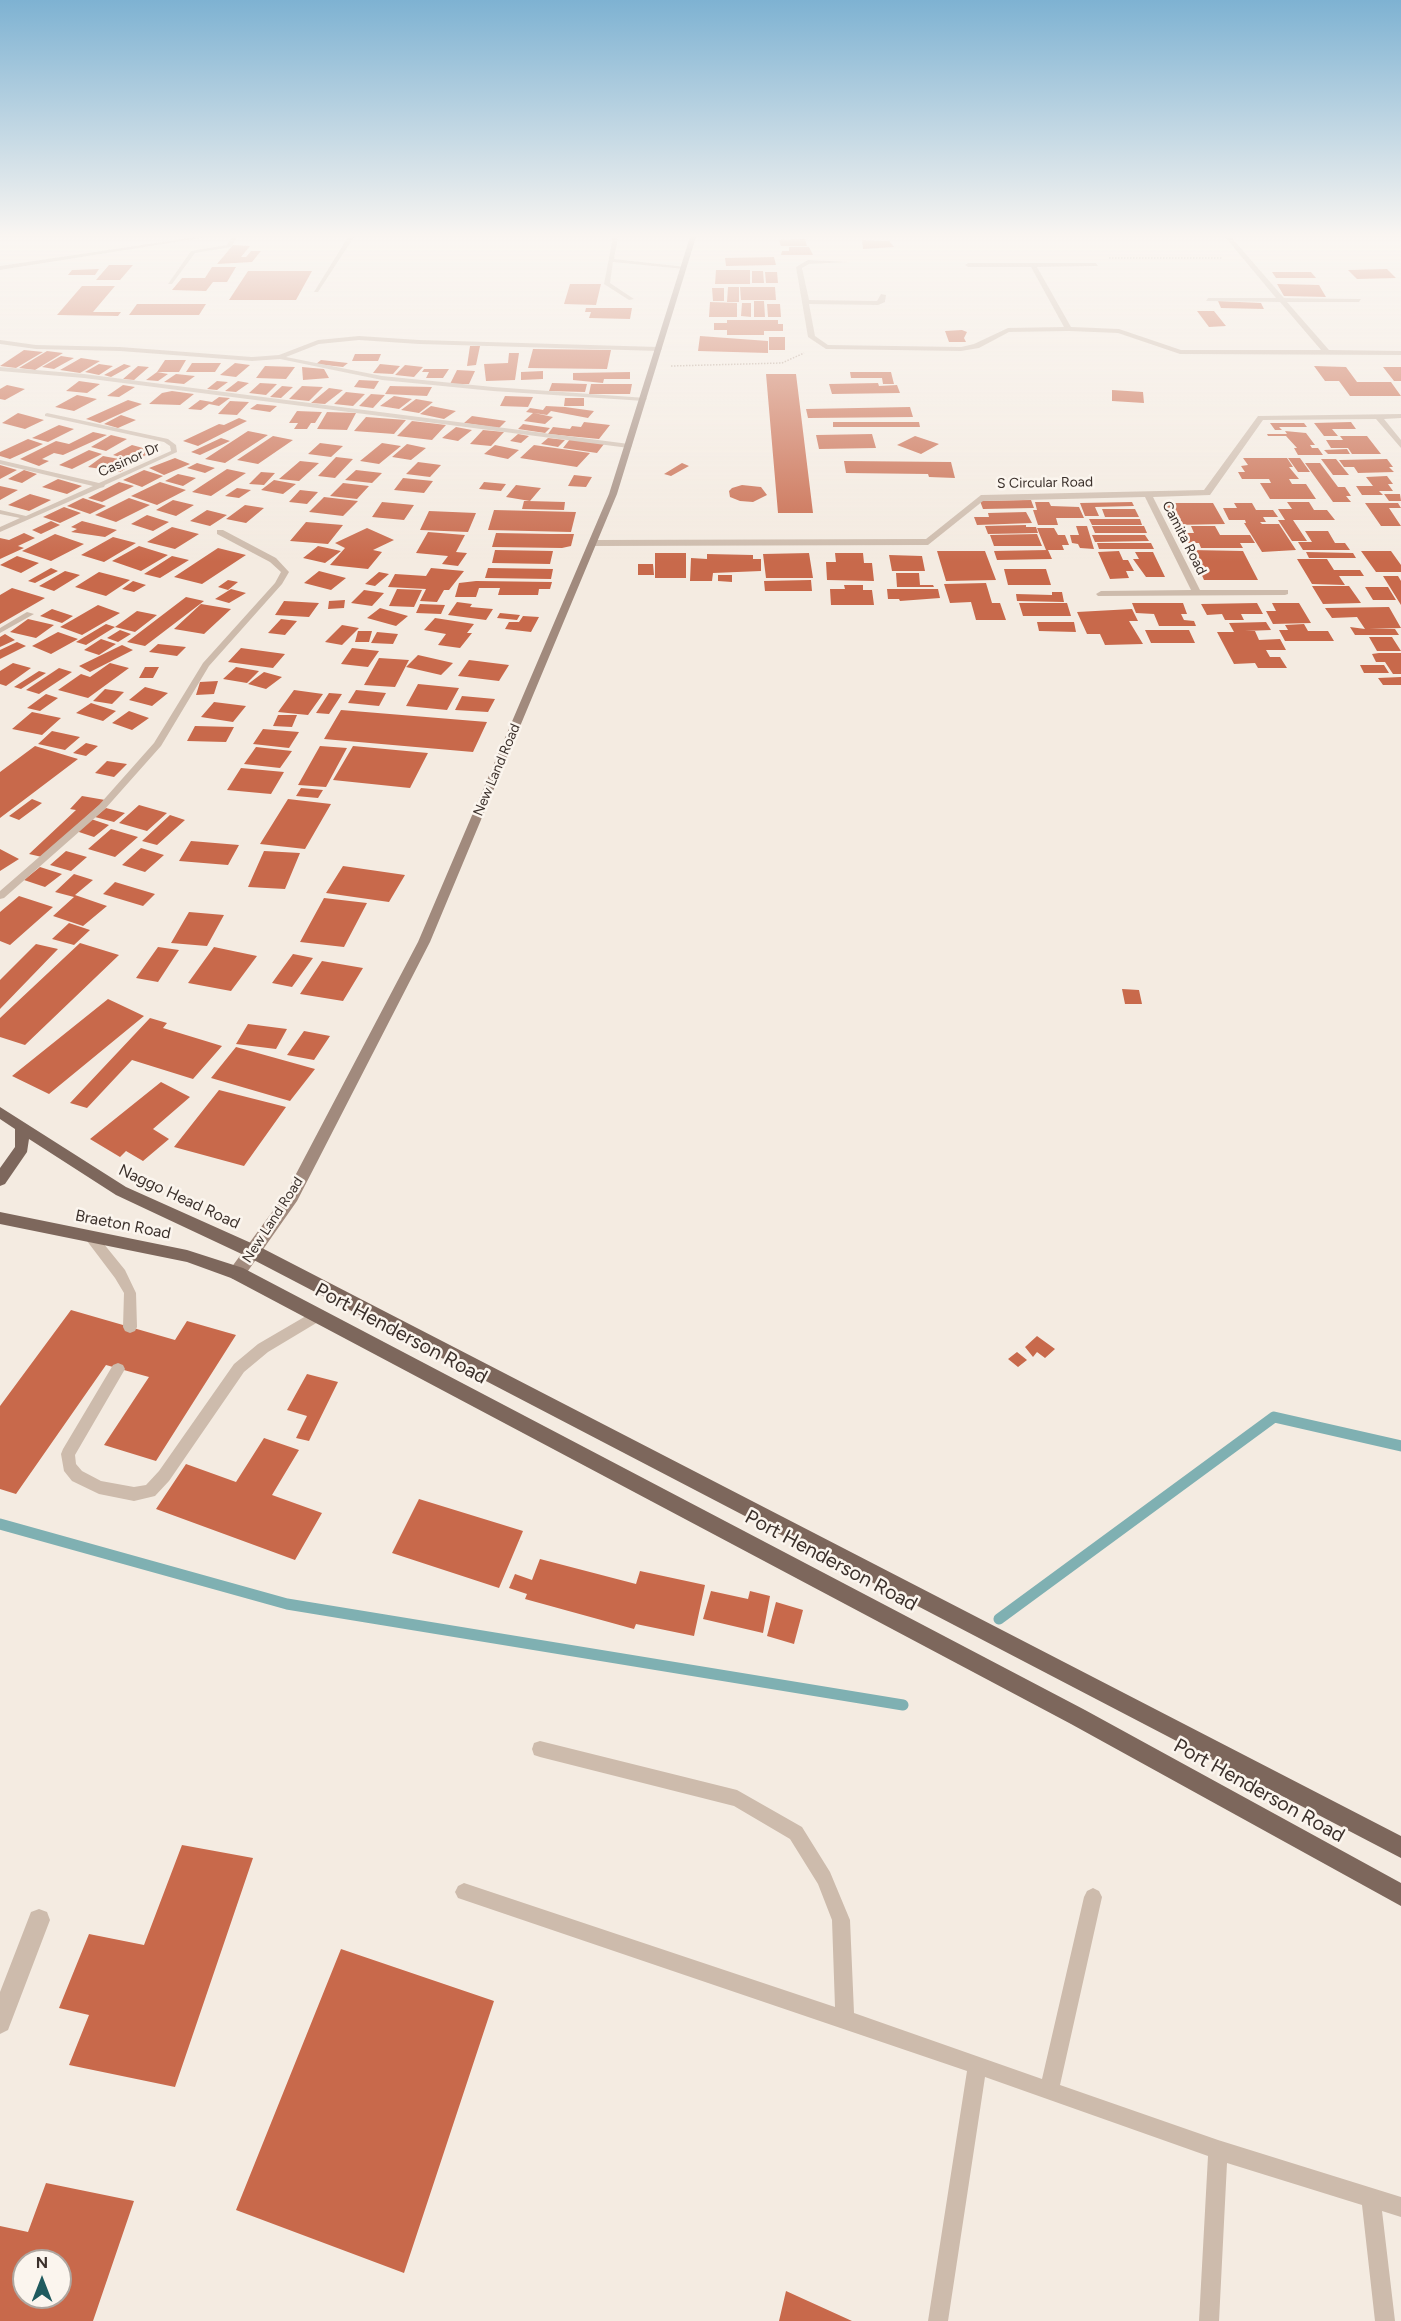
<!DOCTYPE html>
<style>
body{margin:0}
#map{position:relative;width:1401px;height:2321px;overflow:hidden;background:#f4ebe1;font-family:Figtree,sans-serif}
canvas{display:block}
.north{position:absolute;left:12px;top:2249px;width:60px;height:60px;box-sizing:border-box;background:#fbf5ee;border:2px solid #aea6a0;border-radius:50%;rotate:0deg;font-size:16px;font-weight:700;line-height:24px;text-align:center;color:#3b302b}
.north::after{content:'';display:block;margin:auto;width:21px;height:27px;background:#1f5a5e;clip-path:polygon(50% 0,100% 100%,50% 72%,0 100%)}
</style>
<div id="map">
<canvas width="1401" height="2321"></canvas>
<div class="north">N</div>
</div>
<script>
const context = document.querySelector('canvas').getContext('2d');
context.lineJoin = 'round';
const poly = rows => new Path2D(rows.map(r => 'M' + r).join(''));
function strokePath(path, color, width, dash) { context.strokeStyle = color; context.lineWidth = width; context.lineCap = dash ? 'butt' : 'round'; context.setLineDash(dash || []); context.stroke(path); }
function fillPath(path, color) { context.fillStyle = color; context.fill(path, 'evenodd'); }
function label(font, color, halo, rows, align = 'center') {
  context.font = font + ' Figtree,sans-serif'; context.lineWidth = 5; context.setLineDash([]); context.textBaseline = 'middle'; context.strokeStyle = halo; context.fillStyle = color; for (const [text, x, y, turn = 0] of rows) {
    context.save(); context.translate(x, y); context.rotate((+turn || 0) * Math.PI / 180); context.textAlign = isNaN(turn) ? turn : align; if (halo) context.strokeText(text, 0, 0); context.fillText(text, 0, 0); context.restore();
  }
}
strokePath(poly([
 [0,1524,287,1604,903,1705],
 [999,1619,1274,1417,1401,1446]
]), '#7fb0b2', 11);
fillPath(poly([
 [805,239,807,246,781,246,779,240],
 [862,240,889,241,894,247,863,249],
 [233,245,250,246,241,257,246,257,251,251,261,251,252,262,217,264],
 [789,247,809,247,813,255,781,255,782,251,789,251],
 [774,257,776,265,726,266,725,258],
 [109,265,133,265,120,280,96,280],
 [212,267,236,267,227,282,213,282,206,291,172,290,182,278,205,278],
 [99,269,95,275,68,275,72,270],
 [1387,269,1396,278,1357,279,1348,270],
 [716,270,750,270,750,284,715,284],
 [248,271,312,271,296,300,229,300],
 [752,271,763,271,764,283,752,283],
 [765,272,777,272,778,283,766,283],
 [1272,272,1311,272,1316,278,1276,278],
 [570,284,601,284,596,305,564,304],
 [1277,284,1319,285,1326,297,1284,296],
 [82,286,115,286,93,312,121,312,118,316,57,315],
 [728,287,739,287,739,302,727,302],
 [740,287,775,287,776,300,741,300],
 [712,288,724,288,724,301,713,301],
 [754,301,764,301,765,317,754,317],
 [1218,301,1261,303,1264,309,1221,308],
 [710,302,737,303,737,317,709,317],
 [742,303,751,303,751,317,741,316],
 [137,304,206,304,199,315,129,315],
 [767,304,780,304,781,317,768,317],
 [586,308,632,308,630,319,589,318,591,312,585,312],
 [1197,311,1214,311,1226,326,1209,327],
 [727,320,778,320,778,324,783,324,783,331,764,331,764,335,727,335,727,330,714,330,714,323,727,323],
 [962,330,967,332,964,338,966,342,949,342,945,331],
 [700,336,768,341,768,353,698,351],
 [769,337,785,337,785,350,769,350],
 [470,346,480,346,476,365,467,366],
 [533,349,611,350,607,369,528,368],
 [24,350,43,352,16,368,0,366],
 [47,351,63,353,35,370,19,368],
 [509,353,519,353,515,380,486,381,484,364,508,363],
 [355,354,381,354,378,361,352,361],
 [61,356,74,358,54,369,42,367],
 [81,358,100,361,80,373,60,370],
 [165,360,186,360,179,372,157,372],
 [321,360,348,363,343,367,316,364],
 [192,363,221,363,215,372,186,372],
 [235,363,250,365,236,377,220,375],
 [99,364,113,366,99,375,85,372],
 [124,364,131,366,111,377,104,375],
 [380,364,400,366,393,374,373,373],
 [405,365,423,367,414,377,395,375],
 [138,366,149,367,134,380,123,379],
 [265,366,295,367,286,379,256,378],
 [1314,366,1346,367,1357,382,1391,382,1401,396,1350,396,1339,381,1325,381],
 [302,367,324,369,329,378,303,380],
 [1383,367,1401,367,1401,381,1394,381],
 [424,369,449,369,443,378,426,378,429,372,422,372],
 [457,370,475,371,469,384,450,384],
 [543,371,543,379,521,380,521,372],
 [157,372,168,374,158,381,146,380],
 [630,372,630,379,604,379,603,383,573,380,573,373],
 [850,372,891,372,894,384,883,384,882,378,851,378],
 [176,374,195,376,184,384,164,382],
 [766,374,796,374,813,513,778,513],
 [359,380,379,381,374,389,354,387],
 [79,381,100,384,87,393,66,391],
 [217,381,228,382,217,390,207,389],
 [238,381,249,383,236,392,225,391],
 [260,383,277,384,266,395,249,393],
 [552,383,587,384,585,392,549,391],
 [878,383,879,386,897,385,900,393,832,394,829,384],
 [591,384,632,384,630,394,589,394],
 [7,385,25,389,5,400,0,399,0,389],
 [123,385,135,387,119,397,107,396],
 [282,386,293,387,281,398,270,397],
 [302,386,323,387,309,401,289,399],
 [390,386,432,387,427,396,385,394],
 [329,388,343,390,325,404,311,403],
 [1112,390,1143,392,1144,403,1112,401],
 [172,391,194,394,180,405,149,404,162,393],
 [346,392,365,394,353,406,334,404],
 [371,394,385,395,373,408,359,406],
 [77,395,97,399,74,411,55,407],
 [394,396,412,399,399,409,380,406],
 [505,396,533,397,528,407,500,406],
 [219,397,230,398,219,406,209,404,201,410,188,409,200,400,212,402],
 [565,398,584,398,584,406,564,406],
 [416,399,433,402,419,413,401,410],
 [128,400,142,404,100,423,86,419],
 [230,401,249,402,237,415,218,414],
 [257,404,277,406,270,412,250,409],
 [431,406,456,411,444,419,420,414],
 [546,406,565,407,594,411,588,418,551,411,547,415,534,413,553,417,545,424,524,421,533,413,526,412,530,408,543,410],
 [910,407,913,417,808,418,806,409],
 [297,411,322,412,315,423,311,423,307,429,294,429,298,423,289,423],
 [327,412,356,413,347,430,317,429],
 [18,413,44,420,25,429,2,423],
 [121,415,136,420,118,428,104,424],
 [472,416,506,421,499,428,464,423],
 [366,417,406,420,394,434,354,431],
 [239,418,247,421,198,446,183,441,219,424,224,425],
 [412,421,446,425,432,440,397,436],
 [584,422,610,425,599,439,548,434,553,427,570,429,572,426,581,427],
 [833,422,919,422,920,427,833,427],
 [1351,422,1356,429,1332,429,1338,436,1324,436,1314,423],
 [1270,423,1304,423,1307,427,1279,427,1282,430,1275,430],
 [523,424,550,428,545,433,518,429],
 [59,425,74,429,48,442,32,438],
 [456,427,472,430,458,441,442,438],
 [483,430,504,432,491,446,470,444],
 [248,431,268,435,225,463,205,459],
 [1285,431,1306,433,1315,445,1310,445,1312,448,1318,448,1323,455,1298,455,1294,448,1297,448,1286,436,1268,436,1267,434,1287,434],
 [93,432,107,435,63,455,54,453,42,459,49,461,39,466,20,459,56,441,69,444],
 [518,434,529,436,521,443,510,441],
 [872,434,876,448,819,449,816,435],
 [111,435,127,439,106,451,91,447],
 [273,436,293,440,258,464,237,460],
 [915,436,939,444,921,454,897,445],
 [1340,436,1367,436,1381,454,1352,454,1348,448,1331,448,1326,440,1343,440],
 [221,438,230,441,200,455,191,452],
 [548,438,565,440,558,447,541,444],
 [28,439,43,444,10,459,0,456,0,452],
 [570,439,604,444,597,453,563,448],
 [320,443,343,446,331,457,308,454],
 [382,443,401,446,379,464,360,461],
 [407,444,426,448,411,460,392,457],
 [132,445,154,451,134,461,113,455],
 [495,445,519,450,508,459,484,454],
 [534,445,590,453,577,467,520,458],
 [1347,449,1350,454,1328,454,1324,450],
 [89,450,102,454,72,469,59,465],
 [103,456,135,462,135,463,120,472,88,467],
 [336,457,353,459,335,478,318,476],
 [175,458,190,464,164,475,149,468],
 [1243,458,1287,458,1293,467,1289,467,1299,479,1289,479,1292,484,1306,484,1316,499,1270,499,1260,483,1271,483,1269,479,1242,479,1238,472,1245,472,1241,466,1248,465],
 [1288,458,1300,458,1310,472,1298,472],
 [1321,459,1336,459,1349,475,1333,475],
 [1387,459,1393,467,1389,467,1394,472,1358,473,1354,467,1344,467,1339,460],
 [300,461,319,463,299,481,279,479],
 [844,461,951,462,955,478,929,477,928,474,846,473],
 [418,462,441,465,430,477,406,474],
 [197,463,215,468,205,473,187,468],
 [682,463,689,466,671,476,664,474],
 [1305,463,1320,463,1338,487,1345,487,1351,496,1346,496,1351,502,1333,502],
 [0,465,17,470,0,479],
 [227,469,246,473,211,496,192,492],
 [24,470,37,474,22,483,8,479],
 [144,470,163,476,142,487,123,480],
 [356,470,382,473,372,483,345,480],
 [261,472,275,473,264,485,249,484],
 [178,474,196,478,183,486,165,481],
 [574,475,592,477,586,487,568,486],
 [1387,476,1393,484,1388,484,1393,491,1379,491,1383,495,1362,495,1356,486,1373,486,1366,477],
 [403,478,433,481,424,493,394,490],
 [58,479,82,486,67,494,42,487],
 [274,480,296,484,283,494,261,490],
 [119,482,134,486,102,502,88,498],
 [160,482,186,490,157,505,131,496],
 [484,482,506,484,501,491,479,489],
 [343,483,369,486,357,499,330,496],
 [516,485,541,488,530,501,506,497],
 [742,485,761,487,767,495,753,502,740,501,730,497,729,491,732,488],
 [0,486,18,490,0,500],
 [237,488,251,490,239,498,225,496],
 [300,490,318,492,307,504,289,502],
 [30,494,51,500,29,511,8,505],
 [1384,494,1400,494,1401,501,1389,501],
 [324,497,358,501,343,516,309,512],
 [83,498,106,506,90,514,67,506],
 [129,498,150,505,116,522,95,515],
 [173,500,194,505,176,516,156,510],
 [1031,500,1034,508,983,509,980,501],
 [524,501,528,501,565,502,564,510,522,509],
 [382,502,414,505,404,520,372,517],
 [1035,502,1049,502,1051,506,1079,507,1084,518,1056,518,1058,525,1038,525,1033,510,1037,510],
 [1132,502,1134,506,1095,507,1099,516,1085,516,1080,503],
 [1287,502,1309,502,1314,510,1327,510,1335,520,1293,520,1307,541,1292,541,1278,520,1285,520,1278,509,1292,509],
 [1164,503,1213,503,1225,524,1175,525],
 [1234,503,1252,503,1256,510,1273,510,1278,517,1263,517,1266,522,1260,522,1262,524,1279,524,1296,550,1262,552,1244,523,1246,523,1245,520,1229,520,1223,508,1237,508],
 [1365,503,1398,503,1401,508,1389,508,1401,526,1381,526],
 [245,505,264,508,246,523,226,519],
 [64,507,81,513,60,523,43,517],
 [1102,509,1135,509,1139,517,1105,517],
 [207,510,227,515,210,526,190,521],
 [494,510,576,512,571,532,488,530],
 [429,511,476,513,468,532,420,530],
 [1026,512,1032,523,977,525,974,517,989,517,988,513],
 [147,515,169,522,153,531,131,524],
 [1089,519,1140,519,1142,525,1092,525],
 [51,521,60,525,41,534,32,530],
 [82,521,117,530,105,537,71,532,77,529,71,527],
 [306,522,343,525,328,544,290,541],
 [1026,525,1026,527,1036,527,1038,533,988,534,985,526],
 [1076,526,1087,526,1094,549,1080,548,1078,544,1072,543,1070,535,1079,535],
 [1092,526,1144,526,1147,533,1095,533],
 [1191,526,1215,526,1220,535,1250,535,1255,543,1240,543,1243,548,1201,548,1199,543,1181,543,1176,533,1194,533],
 [172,527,199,534,175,549,147,542],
 [367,528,394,540,373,550,382,552,368,569,330,565,345,548,335,543],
 [1037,528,1054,528,1058,535,1065,535,1069,545,1062,545,1064,550,1046,550],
 [1305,531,1328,531,1335,543,1345,543,1350,550,1303,550,1298,542,1312,542],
 [428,532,465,535,456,552,467,553,458,566,442,564,448,556,416,553],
 [24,533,35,538,18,546,24,548,0,559,0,538,9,540],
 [496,533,551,534,574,534,571,546,562,548,492,547],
 [55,534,84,544,51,561,22,551],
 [1037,534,1042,546,994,546,990,535],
 [1092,535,1145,535,1149,541,1095,542],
 [113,537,136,543,104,562,81,555],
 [1097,543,1151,543,1154,549,1099,549],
 [139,546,168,555,141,571,112,561],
 [318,546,341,551,325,563,303,558],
 [218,548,246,555,202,584,174,577],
 [495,550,553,551,550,564,492,563],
 [1048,550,1052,559,997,560,994,551],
 [1191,550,1243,551,1258,580,1204,580],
 [937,551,985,551,996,580,946,581],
 [1119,551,1123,560,1128,560,1134,571,1126,571,1129,578,1110,579,1098,552],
 [1361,551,1391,551,1401,565,1401,572,1376,572],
 [1135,552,1153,552,1165,577,1146,577,1133,559,1139,559],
 [1306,552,1353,553,1356,558,1309,558],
 [655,553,686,553,686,578,655,578],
 [809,553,813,578,766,578,763,554],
 [835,553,863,553,864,563,872,563,874,581,827,580,826,562,836,562],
 [707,554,753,555,753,559,761,559,761,571,713,573,712,581,690,581,691,558,707,559],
 [889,555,922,556,925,571,892,571],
 [17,556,39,563,21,573,0,565],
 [172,556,189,560,160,578,144,574],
 [1297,559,1327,559,1334,570,1360,570,1364,576,1339,576,1345,585,1312,584],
 [638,564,653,564,654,575,638,575],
 [51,568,58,571,35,583,28,581],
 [431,568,464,571,449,590,444,590,437,602,420,601,426,589,388,587,395,574,426,576],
 [488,568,553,569,551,579,485,578],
 [1004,569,1046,569,1051,585,1008,585],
 [65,571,80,575,54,591,39,586],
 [319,571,346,578,331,590,304,583],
 [99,572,130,580,106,596,75,587],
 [379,572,389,574,375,586,365,584],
 [896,573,919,573,920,585,933,585,934,587,897,587],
 [718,575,732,575,732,582,718,581],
 [1383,576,1398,576,1401,581,1401,605],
 [228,580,238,582,228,590,218,587],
 [811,580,812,591,765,591,764,581],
 [133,581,146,585,134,592,122,589],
 [476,581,552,582,550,589,539,589,538,595,498,595,500,588,479,588,476,597,455,597,459,583],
 [986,583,992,603,1000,603,1006,620,976,620,971,602,950,603,944,584],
 [844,585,863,585,863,590,872,590,874,605,831,605,830,589,845,589],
 [1312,586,1349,586,1361,603,1323,604],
 [1365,587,1388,587,1396,600,1373,600],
 [12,588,45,598,0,624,0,595],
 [231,589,246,593,229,603,215,599],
 [397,589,422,590,414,607,389,606],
 [887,589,938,589,940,598,900,601,899,599,888,599],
 [364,590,384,593,372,606,351,603],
 [1052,592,1062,592,1064,602,1017,601,1016,594,1052,595],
 [186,597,204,601,145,646,127,642],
 [345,600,344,608,328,609,329,601],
 [284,601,319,603,309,617,275,615],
 [457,602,472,604,470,607,493,609,486,620,448,615],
 [1019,603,1067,603,1071,616,1023,616],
 [1132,603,1183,603,1187,614,1181,614,1184,620,1194,621,1196,626,1159,626,1154,614,1136,613],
 [1257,603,1263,614,1241,614,1244,620,1225,620,1222,614,1207,615,1201,604],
 [1272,603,1299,603,1311,623,1273,624,1266,611,1276,611],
 [201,604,231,609,204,634,174,629],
 [420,604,445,605,441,614,416,613],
 [98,605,120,613,82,635,60,627],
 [1389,607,1401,628,1369,629,1395,629,1399,635,1355,635,1350,627,1365,629,1357,617,1332,618,1325,608],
 [380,608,408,616,396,626,367,618],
 [52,609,73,616,62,623,40,616],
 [1132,609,1138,621,1129,621,1143,644,1105,645,1100,634,1087,634,1077,612],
 [137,611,157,615,135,632,115,627],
 [500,613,520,615,517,620,497,618],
 [523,616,539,617,531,632,505,629,509,622,519,622],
 [435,618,474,624,467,633,472,633,460,648,438,645,446,634,424,630],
 [28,619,54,625,36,638,10,632],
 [281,619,297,621,285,635,268,633],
 [1037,622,1074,622,1076,632,1039,631],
 [1266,622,1271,630,1245,631,1255,631,1259,640,1280,639,1286,650,1266,650,1270,657,1280,657,1287,668,1258,668,1255,663,1234,664,1217,632,1234,632,1229,623],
 [106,624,115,627,86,645,76,642],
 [1304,624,1308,631,1328,631,1334,641,1285,641,1279,630,1288,630,1285,625],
 [342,625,359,628,342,645,325,642],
 [120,630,131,634,118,642,107,638],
 [1145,630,1189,630,1195,643,1151,643],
 [358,631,372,631,369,642,355,642],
 [58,632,78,639,51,654,32,646],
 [377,632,398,634,393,644,371,643],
 [5,634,15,640,0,647,0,637],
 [1369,637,1392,637,1401,651,1377,651],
 [101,639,116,644,99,655,84,650],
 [17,642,26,646,0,659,0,650],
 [158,644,186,647,177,656,149,652],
 [122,645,133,650,90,672,79,666],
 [241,648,285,654,273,668,228,662],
 [352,648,379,651,368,667,341,664],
 [1379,653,1401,653,1401,674,1393,674,1385,662,1376,662,1372,654],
 [418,655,453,663,441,675,406,667],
 [379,658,409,660,395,687,364,685],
 [469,660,509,665,499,681,458,676],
 [13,663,31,668,6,686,0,684,0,671],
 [110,663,129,668,88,698,58,690,81,674,90,677],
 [1360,665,1384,665,1389,673,1364,673],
 [145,667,159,667,153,678,139,678],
 [236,667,259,671,247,683,223,679],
 [59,668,72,672,39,694,26,690],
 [39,671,46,673,21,689,14,687],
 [264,672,282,677,266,689,248,684],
 [1401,677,1401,685,1383,685,1378,678],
 [218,681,214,694,196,695,200,682],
 [418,684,459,688,447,710,406,706],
 [145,687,168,693,152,706,129,700],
 [105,689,124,692,112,704,93,701],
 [294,690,323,694,308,715,278,712],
 [356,690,386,693,379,706,348,703],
 [329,693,342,694,329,714,316,713],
 [46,694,58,698,40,711,27,708],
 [462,696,495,699,488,712,455,710],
 [214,702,246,706,233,722,201,717],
 [91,703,116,711,103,721,76,713],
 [341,710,487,722,473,752,324,739],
 [129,711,149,718,132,730,112,723],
 [32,712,61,718,42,735,12,729],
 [278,715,297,715,292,727,273,726],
 [195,726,234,727,226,742,187,741],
 [263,729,299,732,289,748,253,744],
 [52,731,80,737,65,750,38,744],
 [86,743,98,746,86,756,73,753],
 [35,746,78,759,0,818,0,772],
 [320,746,347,748,326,787,298,785],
 [353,746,428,753,410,788,333,780],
 [256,747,292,751,280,768,244,764],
 [107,761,127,764,114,777,95,773],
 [241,768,284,772,271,794,227,790],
 [301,788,323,790,318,798,296,796],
 [82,796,105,800,42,857,29,854,76,810,70,809],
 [32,799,42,803,19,820,9,816],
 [288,799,331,804,305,849,260,844],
 [139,805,167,813,147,831,119,823],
 [106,808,125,813,114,822,95,817],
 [170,815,185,820,157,845,142,841],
 [91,819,109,825,94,837,76,831],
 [111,829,138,837,115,857,88,849],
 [191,841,239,845,228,865,179,861],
 [141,848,164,855,145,872,122,865],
 [0,849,19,859,0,871],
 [66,851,87,857,71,871,50,865],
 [264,851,300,853,285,889,248,887],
 [343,866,405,875,389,902,326,893],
 [40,867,62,874,45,887,24,880],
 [74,874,93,880,75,895,107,906,83,926,53,916,74,897,55,892],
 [115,882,155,894,143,906,103,894],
 [19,896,53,907,10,945,0,941,0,912],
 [324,898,367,903,344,947,300,942],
 [189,912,224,915,207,946,171,943],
 [69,923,90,930,74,945,52,939],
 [80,943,119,955,25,1045,0,1037,0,1018],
 [36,944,58,949,0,1009,0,980],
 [158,947,179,950,158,982,136,978],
 [214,947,257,956,231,991,188,983],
 [293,954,313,958,292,987,272,983],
 [322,961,363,968,343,1001,300,994],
 [1122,989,1139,990,1142,1004,1125,1004],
 [108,999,144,1016,49,1094,12,1076],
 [150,1018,167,1023,163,1028,222,1046,193,1079,132,1060,87,1108,70,1103],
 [248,1024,287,1029,276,1049,236,1044],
 [304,1031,330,1036,314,1060,287,1055],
 [236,1047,315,1069,290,1101,211,1078],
 [161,1082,190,1097,153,1129,169,1139,143,1161,126,1151,120,1157,90,1139],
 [219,1090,286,1107,244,1166,174,1147],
 [71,1310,175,1340,187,1321,236,1335,156,1461,104,1445,149,1377,106,1365,16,1494,0,1489,0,1406],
 [1037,1336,1055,1349,1045,1358,1037,1352,1033,1357,1025,1347],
 [1017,1352,1027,1360,1018,1367,1008,1359],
 [307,1374,338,1382,309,1441,296,1438,307,1416,287,1410],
 [264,1438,299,1450,272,1495,322,1513,295,1560,156,1509,186,1464,236,1482],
 [419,1499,523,1531,499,1588,392,1553],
 [540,1559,636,1584,640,1571,705,1585,694,1636,636,1624,634,1629,525,1599,527,1594,509,1588,515,1574,532,1580],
 [711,1591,748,1599,750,1591,770,1596,763,1633,703,1619],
 [776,1602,803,1610,794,1644,767,1636],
 [182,1845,253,1858,175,2087,69,2065,89,2015,59,2008,89,1934,144,1945],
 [341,1949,494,2001,404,2273,236,2210],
 [46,2183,134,2201,93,2321,0,2321,0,2226,28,2232],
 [24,2261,60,2261,60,2297,24,2297],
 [786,2291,852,2321,779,2321]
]), '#c8694b');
strokePath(poly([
 [1109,258,1222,258],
 [671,366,782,363,804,353]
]), '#b9a596', 1.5, [1.5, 1.5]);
fillPath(poly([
 [196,237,207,237,0,270,0,266,196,237],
 [232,237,237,237,231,247,195,253,172,284,168,284,191,251,227,245,232,237],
 [348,237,354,237,318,292,314,292,348,237],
 [613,237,618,237,614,259,686,267,683,269,613,262,610,283,634,299,629,300,604,284,613,237],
 [359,336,419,340,659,347,662,349,659,351,419,344,359,340,319,344,286,357,382,376,493,387,646,398,647,399,644,401,493,391,382,380,280,359,252,361,120,351,36,349,0,344,0,340,36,345,120,347,252,357,279,355,318,340,359,336],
 [0,367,84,374,629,444,632,446,629,448,84,378,0,371,0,367],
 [47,413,168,439,176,445,177,452,105,485,104,487,100,488,0,532,0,527,20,518,0,514,0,510,26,516,93,486,0,464,0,460,99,483,171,451,170,446,164,442,45,416,45,414,47,413],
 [217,530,223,530,276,558,289,572,282,584,209,666,161,746,105,809,4,898,0,899,0,891,99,805,154,743,203,663,275,583,281,572,270,562,217,534,217,530],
 [27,612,34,614,0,633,0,628,27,612],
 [91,1232,95,1233,125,1270,136,1293,137,1327,135,1331,130,1333,125,1331,123,1327,124,1293,115,1278,87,1241,85,1237,87,1233,91,1232],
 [318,1309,323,1311,325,1315,323,1319,268,1352,244,1372,169,1481,155,1496,134,1501,99,1494,72,1481,64,1471,61,1454,63,1449,113,1365,118,1363,123,1365,125,1369,75,1455,76,1464,82,1471,101,1481,134,1487,146,1485,159,1471,234,1364,258,1344,318,1309],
 [540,1741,737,1790,802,1827,830,1872,850,1920,854,2013,1042,2079,1084,1897,1087,1891,1093,1888,1099,1891,1102,1897,1060,2085,1218,2140,1401,2197,1401,2217,1382,2211,1395,2321,1375,2321,1362,2205,1227,2163,1219,2321,1199,2321,1208,2156,985,2077,948,2321,928,2321,967,2071,458,1898,455,1892,458,1886,464,1883,835,2007,832,1920,818,1884,790,1839,734,1806,540,1757,534,1755,532,1749,534,1743,540,1741]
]), '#cdbbac');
fillPath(poly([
 [1225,237,1231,237,1284,298,1361,299,1359,302,1287,302,1329,350,1401,351,1401,355,1180,354,1118,333,1069,331,1009,332,979,348,961,351,826,349,808,337,796,267,808,260,849,262,809,264,802,268,809,300,877,301,881,294,886,295,885,302,878,305,809,304,815,336,828,345,961,347,974,344,1008,328,1064,327,1031,267,968,267,965,265,968,263,1096,263,1098,266,1037,267,1071,327,1119,329,1181,350,1321,350,1280,302,1206,301,1208,298,1276,298,1225,237],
 [1401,414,1401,418,1384,419,1401,440,1401,448,1376,419,1263,420,1210,495,1153,497,1200,590,1288,590,1288,594,1285,595,1098,596,1096,594,1101,591,1191,590,1145,497,983,501,928,545,594,546,589,543,594,540,926,539,981,495,1204,490,1258,416,1401,414],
 [39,1909,47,1912,50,1920,8,2030,0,2034,0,1992,31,1912,39,1909]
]), '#cdbbac');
fillPath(poly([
 [690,237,696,237,617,494,430,942,297,1201,243,1278,237,1280,231,1278,229,1273,231,1268,286,1193,418,942,609,494,690,237]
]), '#a18a7d');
fillPath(poly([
 [0,1107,126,1187,260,1247,1401,1836,1401,1858,248,1257,116,1195,29,1139,27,1152,5,1184,0,1186,0,1168,15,1147,15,1129,0,1119,0,1107],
 [0,1212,187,1250,243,1268,1085,1710,1401,1883,1401,1906,1071,1724,231,1278,187,1262,0,1224,0,1212]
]), '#7d675c');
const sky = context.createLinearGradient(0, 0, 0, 562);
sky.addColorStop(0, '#7eb2d2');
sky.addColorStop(0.42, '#faf6f2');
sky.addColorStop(1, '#faf6f200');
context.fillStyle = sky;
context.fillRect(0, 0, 1401, 562);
label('14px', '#3b302b', '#fbf5ee', [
 ["Casinor Dr",129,460,-24],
 ["S Circular Road",1045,483,-1],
 ["Camita Road",1184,538,63],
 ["New Land Road",497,770,-67],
 ["New Land Road",273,1220,-57]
]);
label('16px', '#3b302b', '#fbf5ee', [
 ["Naggo Head Road",179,1197,25],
 ["Braeton Road",123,1225,11]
]);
label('20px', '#3b302b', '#fbf5ee', [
 ["Port Henderson Road",401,1334,28],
 ["Port Henderson Road",831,1561,28],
 ["Port Henderson Road",1259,1791,29]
]);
</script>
